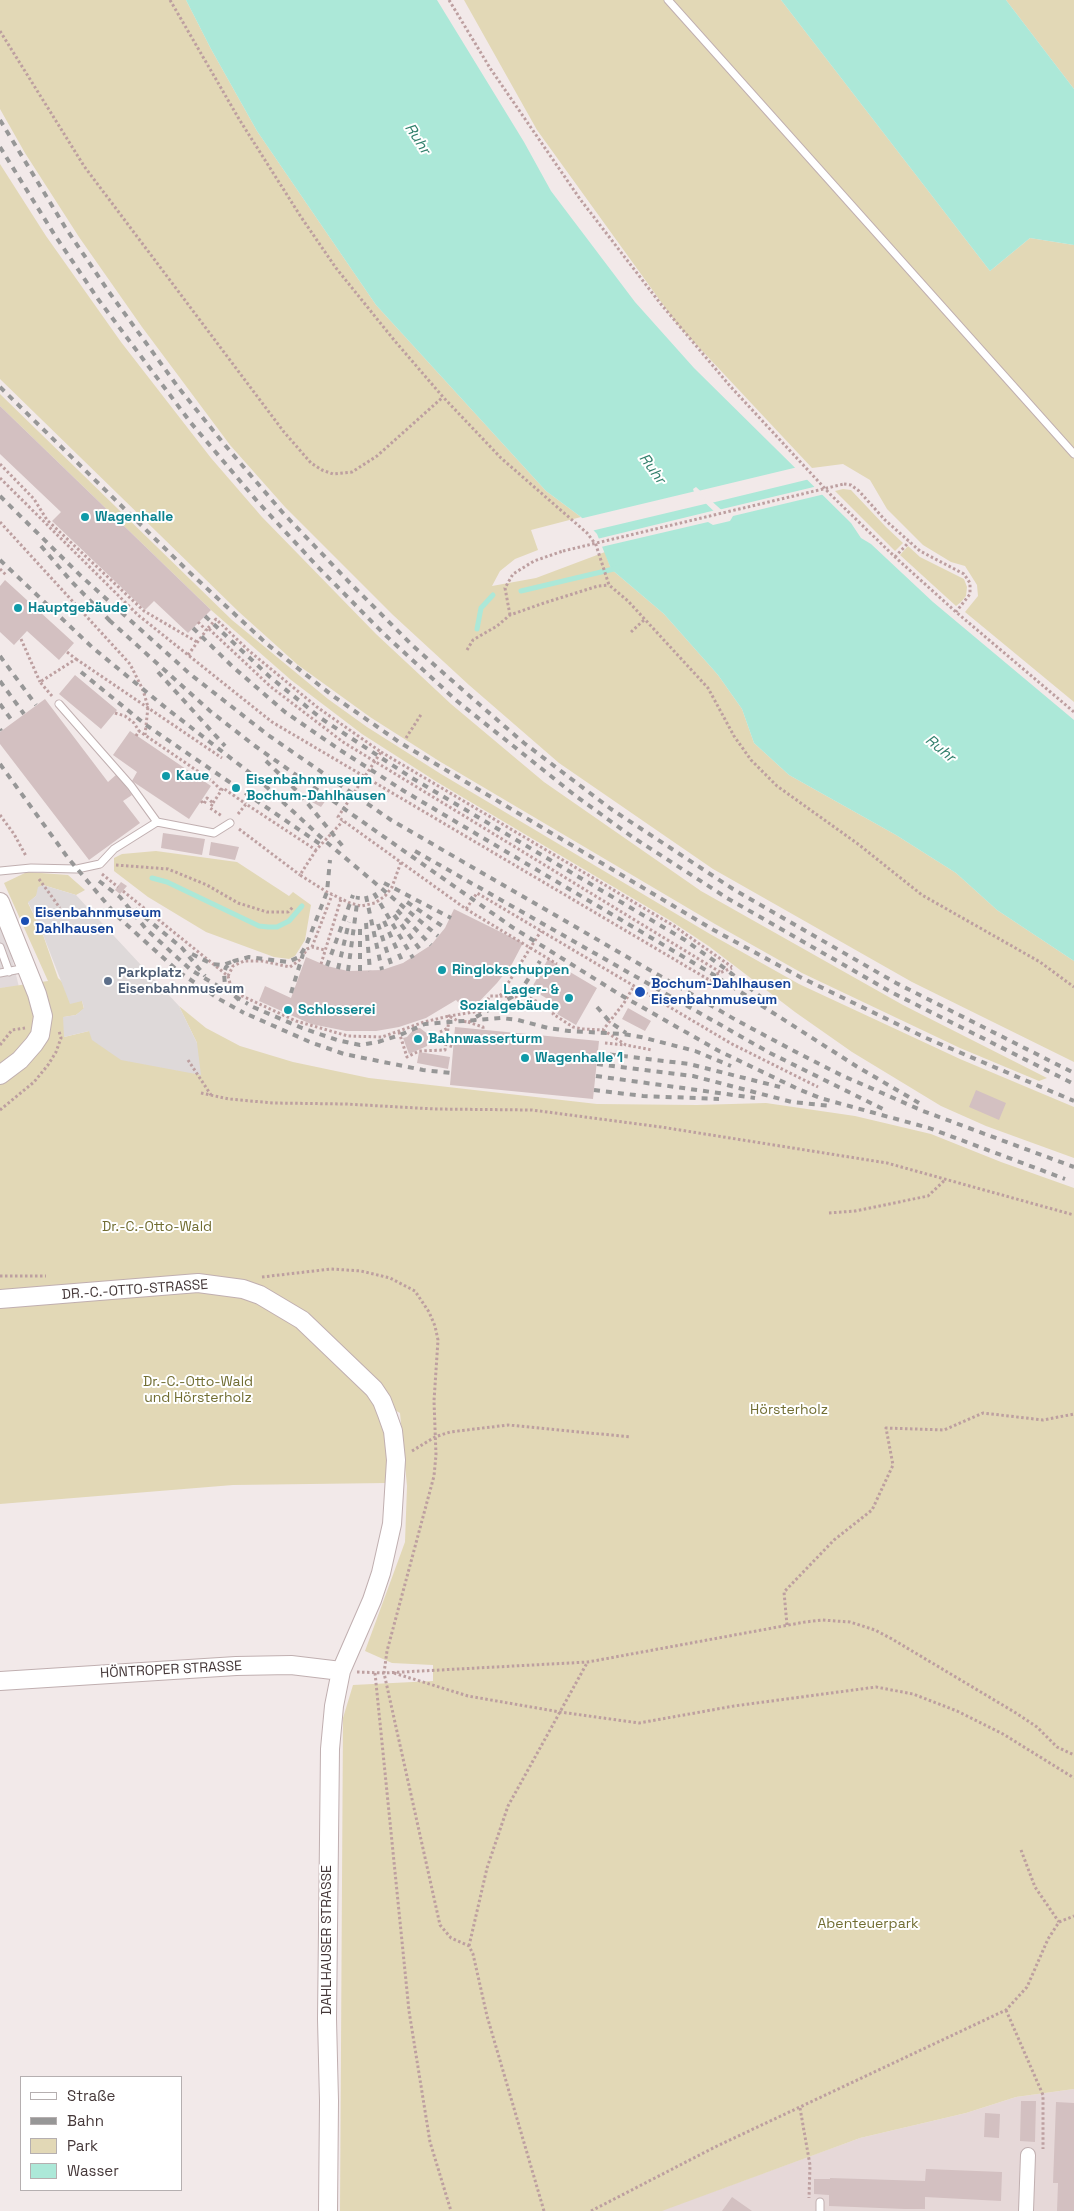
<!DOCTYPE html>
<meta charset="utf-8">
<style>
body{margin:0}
#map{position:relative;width:1074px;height:2211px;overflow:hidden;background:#f2e9e9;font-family:"Space Grotesk",sans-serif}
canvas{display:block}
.legend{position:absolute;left:20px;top:2076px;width:162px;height:115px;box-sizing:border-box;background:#fff;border:1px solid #b5afb0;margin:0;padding:6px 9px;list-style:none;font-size:15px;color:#453839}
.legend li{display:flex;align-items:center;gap:10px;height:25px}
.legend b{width:25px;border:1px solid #b5afb0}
</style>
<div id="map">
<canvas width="1074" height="2211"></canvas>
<ul class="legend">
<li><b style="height:6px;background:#fff"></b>Straße</li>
<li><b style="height:6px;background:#979797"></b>Bahn</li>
<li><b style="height:14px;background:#e2d8b6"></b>Park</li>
<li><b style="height:14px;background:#ace8d8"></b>Wasser</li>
</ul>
</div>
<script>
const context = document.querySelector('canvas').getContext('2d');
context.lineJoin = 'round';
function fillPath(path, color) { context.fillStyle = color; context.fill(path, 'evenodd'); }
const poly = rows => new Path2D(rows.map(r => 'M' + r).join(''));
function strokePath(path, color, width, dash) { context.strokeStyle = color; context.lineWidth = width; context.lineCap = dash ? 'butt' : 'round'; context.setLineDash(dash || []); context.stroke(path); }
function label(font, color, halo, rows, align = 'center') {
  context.font = font + ' "Space Grotesk",sans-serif'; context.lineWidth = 4; context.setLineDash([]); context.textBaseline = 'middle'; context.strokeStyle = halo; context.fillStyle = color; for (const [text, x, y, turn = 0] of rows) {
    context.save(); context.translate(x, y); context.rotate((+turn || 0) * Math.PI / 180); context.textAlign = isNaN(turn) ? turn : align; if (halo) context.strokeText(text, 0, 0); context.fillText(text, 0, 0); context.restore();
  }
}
fillPath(poly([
 [1074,2089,1074,2211,660,2211,860,2138,966,2113,1016,2097]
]), '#e6d8d8');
fillPath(poly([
 [0,920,7,938,19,987,0,988]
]), '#e2dadb');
fillPath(poly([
 [0,0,186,0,211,49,257,131,376,305,546,491,581,517,531,530,538,550,515,559,500,571,492,586,536,578,605,552,611,569,664,614,718,675,742,709,754,743,789,775,896,835,956,873,997,910,1074,961,1074,1062,912,982,713,869,559,763,469,685,393,615,285,507,230,445,142,327,79,237,25,153,0,109],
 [464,0,781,0,990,271,1030,238,1074,245,1074,702,965,612,978,596,977,585,965,566,951,562,923,545,887,509,870,480,843,464,812,468,677,324,537,130],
 [1006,0,1074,0,1074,89],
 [0,164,46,236,121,342,211,458,262,517,376,634,451,704,544,782,701,891,903,1005,1047,1078,1039,1081,960,1048,802,973,715,924,439,761,370,717,298,665,239,612,0,379],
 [0,394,232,620,328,699,367,727,441,774,710,934,799,984,960,1059,1074,1107,1074,1158,986,1126,941,1106,852,1052,795,1012,710,947,671,921,437,782,362,734,291,680,211,610,0,406],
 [843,489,851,490,886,527,903,543,895,551,835,491],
 [908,546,920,557,964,579,967,587,966,596,961,602,956,606,900,555],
 [156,851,237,862,289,896,293,892,311,905,305,940,295,956,289,959,274,957,206,932,148,897,114,871,114,858,122,854],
 [27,872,68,875,85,890,76,895,43,885,36,896,28,903,42,932,58,978,82,1001,84,1009,76,1015,64,1017,64,1037,89,1031,197,1043,179,1006,206,1028,240,1046,293,1062,369,1078,597,1104,697,1105,766,1103,855,1116,931,1134,1001,1162,1074,1188,1074,2089,1016,2097,966,2113,860,2138,662,2211,340,2211,343,1718,353,1685,433,1681,433,1665,392,1663,365,1651,405,1542,407,1486,400,1413,366,1394,374,1405,383,1424,388,1467,387,1483,233,1485,0,1504,0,988,48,981,4,883]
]), '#e2d8b6');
fillPath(poly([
 [43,885,76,895,179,1006,197,1043,201,1075,121,1060,92,1040,89,1031,64,1037,63,1017,76,1015,84,1008,82,1001,70,1004,42,932,28,902,36,896,38,887]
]), '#ded9d9');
fillPath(poly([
 [186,0,437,0,524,142,551,191,635,302,694,368,851,523,861,538,871,544,933,602,1074,720,1074,961,997,910,956,873,896,835,789,775,754,743,742,709,718,675,664,614,611,569,597,534,581,517,546,491,376,305,257,131,211,49],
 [696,487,727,515,723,520,694,492,693,489],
 [781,0,1006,0,1074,89,1074,245,1030,238,990,271]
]), '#ace8d8');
fillPath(poly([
 [798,467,810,479,711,503,698,491],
 [818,486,825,494,733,516,730,521,713,525,708,522,601,547,597,539,716,510,724,517,718,510],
 [696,491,709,503,591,531,579,519]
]), '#f2e9e9');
strokePath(poly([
 [521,591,618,568],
 [477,629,481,608,493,595],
 [152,878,167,882,259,926,268,927,277,927,289,921,302,906]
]), '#ace8d8', 5);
fillPath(poly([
 [0,406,211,610,188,633,154,601,145,610,52,521,61,512,0,454],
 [5,580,74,643,59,660,27,631,14,645,0,632,0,586],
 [75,675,117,710,101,729,59,694],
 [45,699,108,782,117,774,132,795,123,801,140,823,89,860,0,744,0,732],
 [130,731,211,786,189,819,132,781,137,772,113,755],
 [316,793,326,800,321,807,310,801],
 [163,833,205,839,202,855,161,848],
 [211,842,239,847,235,860,209,855],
 [121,882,127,886,120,894,115,890],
 [454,909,523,943,512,964,497,983,474,1007,472,1004,464,1009,456,1000,426,1018,399,1027,376,1031,346,1031,311,1024,259,1001,265,986,291,998,306,957,327,966,348,971,382,970,403,963,431,945,445,928],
 [548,959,597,988,576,1025,557,1014,561,1007,531,989],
 [628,1008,651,1021,645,1031,622,1019],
 [455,1027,599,1041,593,1099,450,1085],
 [420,1028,429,1035,427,1046,409,1054,403,1038,407,1037,414,1029],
 [419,1052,450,1057,448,1069,417,1063],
 [976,1090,1006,1103,999,1120,969,1107],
 [1021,2101,1036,2101,1035,2142,1020,2141],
 [1056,2102,1074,2103,1074,2211,1057,2211,1058,2183,1053,2183],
 [985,2113,1000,2114,999,2138,984,2137],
 [926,2169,1002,2172,1001,2201,925,2197,925,2209,905,2209,829,2206,829,2195,814,2194,814,2179,830,2179,830,2178,925,2181],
 [732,2197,752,2211,722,2211]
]), '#d3c0c1');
const service = poly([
 [668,0,1074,454],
 [59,704,131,786,157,822],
 [0,871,31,868,77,869,100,864,114,849,157,822,214,833,230,823],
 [0,947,9,972],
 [0,973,26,968],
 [820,2211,820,2202]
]);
const minor = poly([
 [1026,2211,1028,2155]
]);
const tertiary = poly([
 [0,902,37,994,43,1016,40,1035,34,1044,20,1060,0,1075],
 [0,1299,198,1283,243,1289,260,1295,302,1320,374,1389,382,1401,387,1414,393,1431,396,1460,392,1524,381,1573,372,1600,341,1671,334,1706,330,1749,327,2019,329,2101,328,2211],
 [0,1681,236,1666,291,1665,341,1671]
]);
strokePath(service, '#c0afb0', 9);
strokePath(minor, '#c0afb0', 16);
strokePath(tertiary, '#c0afb0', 20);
strokePath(poly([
 [170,0,239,119,301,217,336,268,394,340,443,397,501,458,587,533,596,545,609,585,628,601,708,688,734,736,751,760,777,786,858,844,922,895,1040,962,1074,987],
 [449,0,490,68,580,199,660,303,730,386,831,495,895,557,956,612,1074,712],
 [0,31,84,166,284,432,311,463,322,470,333,474,352,472,377,456,443,397],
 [0,464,34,499,47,520,144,611,197,642],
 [0,478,138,615,272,722,711,981,714,975,732,968],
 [844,484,851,485,859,491,885,520,920,551,964,574,970,583,970,594,956,612],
 [0,522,130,664,143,690,148,707,145,735],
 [895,557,909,542],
 [0,569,7,576],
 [510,615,505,588,513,574,534,561,563,551],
 [198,622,206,630],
 [208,628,216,619,248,650,317,707,381,752,338,817,466,909,477,893,732,1044,818,1087],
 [631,632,644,620],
 [21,639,40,682],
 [467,650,473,640,497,626,510,615,544,603,598,586,609,585],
 [188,655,208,628,271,687,343,742,720,972],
 [76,659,222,758],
 [52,696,40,682,76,659,67,652],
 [115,713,125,716,134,723,139,731],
 [136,736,139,731,212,781,221,790],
 [406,738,422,713],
 [381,752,674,926,732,967],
 [201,801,204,804,207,798,213,803,210,808,222,816],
 [213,803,223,788,246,804],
 [238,814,246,804,316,850,343,821],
 [0,815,14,834,26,856],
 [239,829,300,875],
 [316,850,300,875,327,892,350,903,361,906,375,903,385,896,392,887,401,862],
 [116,865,168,869,207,885,238,903,267,912,288,912,294,906],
 [102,874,118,887],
 [39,879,60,908],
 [123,891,228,976,231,987,240,995,296,1021,348,1036,382,1037,424,1022,449,1016,458,1021,468,1022,475,1020,490,996,500,996,541,931],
 [466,909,557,964],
 [312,947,332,895],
 [321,964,341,899],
 [228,976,233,966,244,961,262,961,290,967,301,959,307,949,312,947,325,950],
 [500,996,530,998,555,1011,553,1014,573,1027,582,1029,603,1030,624,1003,634,986],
 [468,1022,483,1027,483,1030],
 [603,1030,626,1045,652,1050],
 [399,1032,407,1057,419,1051,445,1050,448,1028],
 [440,1032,448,1028,449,1016,480,1011],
 [605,1043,625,1045],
 [445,1044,453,1047],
 [0,1045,12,1030,25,1028],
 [188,1060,211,1095],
 [201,1093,229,1099,273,1103,346,1104,435,1109,532,1110,661,1127,887,1163,1074,1215],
 [0,1110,34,1082,48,1065,56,1052,61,1038,59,1031],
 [829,1213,855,1211,928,1196,946,1179],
 [0,1276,46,1276],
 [262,1277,331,1269,361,1271,390,1278,415,1291,429,1312,435,1326,438,1340,434,1401,436,1455,434,1476,387,1651,384,1673,440,1925,451,1938,469,1946,473,1954,487,2016,544,2211],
 [412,1451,435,1437,450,1432,508,1425,631,1437],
 [787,1625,784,1592,834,1540,872,1510,893,1465,886,1428,944,1430,983,1413,1043,1420,1074,1414],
 [357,1672,384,1673,588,1662,805,1622,822,1620,850,1622,875,1630,892,1639,1016,1713,1037,1727,1057,1747,1074,1755],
 [375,1673,409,2011,430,2142,451,2211],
 [394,1673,468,1696,560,1712,639,1723,734,1706,876,1687,913,1694,957,1711,1003,1734,1074,1778],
 [1021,1850,1035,1887,1059,1922],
 [469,1946,487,1868,508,1806,587,1663],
 [1006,2010,1043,2095,1043,2149],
 [800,2108,810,2165,809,2198],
 [591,2211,715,2147,1006,2010,1027,1987,1048,1939,1059,1922,1074,1916]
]), '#bd9fa0', 3, [2.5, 2.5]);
strokePath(service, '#fff', 7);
strokePath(minor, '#fff', 14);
strokePath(tertiary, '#fff', 18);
strokePath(poly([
 [0,120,65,227,109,292,178,387,224,444,283,513,349,582,413,646,465,692,524,743,611,809,733,889,896,983,1074,1073],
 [0,147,54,234,98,299,191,423,257,501,316,565,383,633,457,701,577,797,634,838,727,898,891,992,1074,1084],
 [0,387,187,570,267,644,333,696,399,742,712,929,800,977,926,1038,1074,1101],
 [0,496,81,576,190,674,268,735,391,820,736,1020,794,1051,841,1075,923,1111,1074,1167],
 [41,546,71,581,114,625],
 [0,560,93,648,166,708,259,780,324,840,438,936],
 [205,616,270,677,322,719,412,778,685,940,727,970,766,1001],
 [109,620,210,711,255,746,512,927,619,994,719,1051,798,1089,820,1098,929,1128,1065,1179],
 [193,628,233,667,285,712,340,750,404,791,714,975,856,1066,919,1103],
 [0,656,36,705],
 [81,672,146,725,320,844],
 [158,672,225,746],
 [0,681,24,714],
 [0,704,13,722],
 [0,729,1,731],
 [266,761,299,793,345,849],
 [0,764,68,858,117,916,179,972,219,999,244,1013],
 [415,851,770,1053,885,1110],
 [99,881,120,897,147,930,191,970,248,1004],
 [384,883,451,918],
 [374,893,413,958],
 [366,896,382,970],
 [407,902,445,928],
 [135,909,182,948,205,976],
 [397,910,431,945],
 [394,915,422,952],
 [384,921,403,963],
 [366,923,370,971],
 [378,924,392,967],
 [192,954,212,964,223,965,234,961],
 [327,966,353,895],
 [338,969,349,922],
 [348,971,358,896],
 [360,971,360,926],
 [291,993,303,954],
 [239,1000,225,986,224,973,226,967,234,961,249,957,288,962,299,957,306,946,327,892,330,860],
 [253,1007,302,1028,337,1040,360,1045,378,1042,400,1035,425,1024,501,1018,518,1020,548,1028,569,1031,623,1034,641,1037,695,1051,731,1066],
 [597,1007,610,1022,626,1033],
 [249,1015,310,1042,344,1054,423,1070,451,1073],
 [476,1017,512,997,525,984,540,961],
 [598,1053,689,1064,780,1087],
 [597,1064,693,1076,792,1102,831,1106],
 [596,1076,755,1098],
 [594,1090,643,1096,719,1099]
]), '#979797', 4, [6, 6]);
strokePath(poly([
 [563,551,844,484]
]), '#bd9fa0', 3, [2.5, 2.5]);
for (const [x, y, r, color] of [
 [85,517,5,"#0f9aa8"],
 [18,608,5,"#0f9aa8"],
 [166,776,5,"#0f9aa8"],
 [236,788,5,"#0f9aa8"],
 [25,921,5,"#1a4fb4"],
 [442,970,5,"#0f9aa8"],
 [108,981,5,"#5c6f8a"],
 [640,992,6,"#1a4fb4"],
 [569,998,5,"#0f9aa8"],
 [288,1010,5,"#0f9aa8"],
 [418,1039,5,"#0f9aa8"],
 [525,1058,5,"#0f9aa8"]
]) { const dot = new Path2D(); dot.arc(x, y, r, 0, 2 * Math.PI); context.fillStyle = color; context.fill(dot); strokePath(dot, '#fff', 2); }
label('bold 14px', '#0d838f', '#fff', [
 ["Wagenhalle",95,517],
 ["Hauptgebäude",28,608],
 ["Kaue",176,776],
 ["Eisenbahnmuseum",246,780],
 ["Bochum-Dahlhausen",246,796],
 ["Ringlokschuppen",452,970],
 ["Lager- &",559,990,"right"],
 ["Sozialgebäude",559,1006,"right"],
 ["Schlosserei",298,1010],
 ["Bahnwasserturm",428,1039],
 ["Wagenhalle 1",535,1058]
], 'left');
label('bold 14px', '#164399', '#fff', [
 ["Eisenbahnmuseum",35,913],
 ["Dahlhausen",35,929],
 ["Bochum-Dahlhausen",651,984],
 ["Eisenbahnmuseum",651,1000]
], 'left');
label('bold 14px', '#4e5e75', '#fff', [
 ["Parkplatz",118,973],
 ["Eisenbahnmuseum",118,989]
], 'left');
label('14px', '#716d32', '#fff', [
 ["Dr.-C.-Otto-Wald",157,1227],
 ["Dr.-C.-Otto-Wald",198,1382],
 ["und Hörsterholz",198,1398],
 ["Hörsterholz",789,1410],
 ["Abenteuerpark",868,1924]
]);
label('14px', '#453839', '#fff', [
 ["DR.-C.-OTTO-STRASSE",135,1290,-4],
 ["HÖNTROPER STRASSE",171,1670,-3],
 ["DAHLHAUSER STRASSE",327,1940,-90]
]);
label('italic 15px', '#32806c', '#fff', [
 ["Ruhr",417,139,57],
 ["Ruhr",652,469,54],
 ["Ruhr",940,749,39]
]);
</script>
